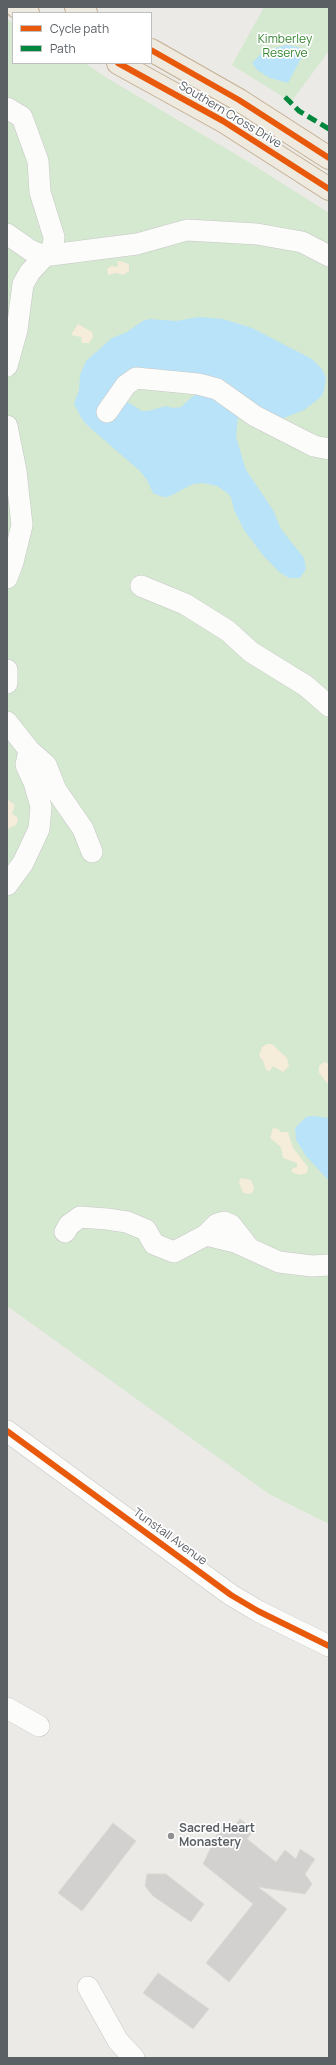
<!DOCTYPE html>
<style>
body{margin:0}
#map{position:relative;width:336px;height:2065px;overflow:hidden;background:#eceae6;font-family:Manrope,sans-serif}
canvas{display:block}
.frame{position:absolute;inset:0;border:8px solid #5b6065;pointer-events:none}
.legend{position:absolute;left:12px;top:12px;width:140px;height:52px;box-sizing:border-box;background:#fff;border:1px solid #bdbfc1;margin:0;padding:5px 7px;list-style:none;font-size:12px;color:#5b6065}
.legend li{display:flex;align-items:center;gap:8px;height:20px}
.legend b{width:20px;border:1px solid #bdbfc1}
</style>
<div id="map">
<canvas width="336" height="2065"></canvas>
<div class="frame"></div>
<ul class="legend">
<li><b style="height:5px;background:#e8590c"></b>Cycle path</li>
<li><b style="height:5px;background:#00873e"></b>Path</li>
</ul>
</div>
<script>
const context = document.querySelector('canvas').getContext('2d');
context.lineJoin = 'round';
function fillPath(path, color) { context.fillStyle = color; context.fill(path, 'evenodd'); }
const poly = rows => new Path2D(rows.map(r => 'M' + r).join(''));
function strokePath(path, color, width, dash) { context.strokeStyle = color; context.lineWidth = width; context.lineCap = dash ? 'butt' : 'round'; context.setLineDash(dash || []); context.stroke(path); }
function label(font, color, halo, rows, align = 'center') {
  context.font = font + ' Manrope,sans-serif'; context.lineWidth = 3.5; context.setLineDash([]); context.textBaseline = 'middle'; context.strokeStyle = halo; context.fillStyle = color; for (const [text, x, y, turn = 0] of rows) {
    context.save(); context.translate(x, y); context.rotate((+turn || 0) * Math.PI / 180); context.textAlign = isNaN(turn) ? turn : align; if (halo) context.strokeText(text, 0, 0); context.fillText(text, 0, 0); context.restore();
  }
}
fillPath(poly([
 [264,7,329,7,329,51,291,102,232,65],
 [7,19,13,23,13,63,85,63,107,78,247,161,329,213,329,1524,269,1494,7,1306]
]), '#d5e8d0');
fillPath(poly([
 [120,261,129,264,129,271,123,275,117,273,108,275,107,269,112,266,116,267,118,265,117,262],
 [78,324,92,332,93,337,89,343,82,343,81,337,71,335],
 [7,799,15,805,12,814,16,816,18,820,16,825,7,829],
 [267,1044,272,1044,287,1058,289,1066,283,1072,273,1066,270,1071,266,1070,263,1061,259,1056,262,1047],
 [324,1062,329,1064,329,1085,319,1073,319,1066],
 [273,1128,278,1129,281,1132,288,1132,293,1148,308,1167,307,1173,299,1175,292,1172,292,1169,297,1167,297,1163,283,1158,281,1147,270,1138],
 [241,1178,251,1180,254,1188,253,1192,250,1194,243,1193,239,1182]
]), '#f5ecda');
fillPath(poly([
 [287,45,306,49,288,83,270,78,257,70,252,63,264,51],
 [199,317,223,319,252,328,312,359,322,369,326,378,324,391,321,397,304,410,281,419,155,370,136,368,129,369,123,375,101,401,100,405,126,401,142,411,148,411,166,406,173,408,181,407,192,397,201,392,208,392,238,416,236,437,246,470,273,510,281,529,304,558,306,569,300,578,289,578,279,572,262,554,244,530,234,510,231,497,226,492,217,486,203,483,193,484,168,497,163,497,153,493,147,480,140,471,89,427,82,419,74,404,79,390,80,375,86,361,112,338,127,332,143,321,149,319,176,321],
 [313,1116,329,1118,329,1181,306,1156,296,1140,295,1128,306,1117]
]), '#b9e3f8');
const building = poly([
 [240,1819,254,1830,247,1839,276,1862,285,1850,296,1859,300,1849,315,1859,305,1874,312,1884,305,1894,258,1887,287,1909,229,1982,206,1963,253,1904,203,1864,222,1824,231,1831,240,1819],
 [113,1823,136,1841,82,1911,58,1893,113,1823],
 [147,1874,166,1874,204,1904,191,1922,153,1896,145,1886,147,1874],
 [158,1973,209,2009,193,2029,143,1993,158,1973]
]);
fillPath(building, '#d3d1cf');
strokePath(building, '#dcd9d5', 1);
const minor = poly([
 [7,108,22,117,38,161,40,192,54,237,53,247,30,272,23,284,17,330,7,366],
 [7,234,30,250,43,256,137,244,187,230,257,234,302,242,329,256],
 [107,412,126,385,136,378,198,384,217,389,255,416,304,441,314,446,329,449],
 [7,426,16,471,22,525,13,562,7,578],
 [141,586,185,604,228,631,251,652,306,686,329,706],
 [7,670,7,683],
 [7,722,29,750,46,765,56,790,83,829,92,852],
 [7,885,23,863,39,829,41,807,34,782,26,765,29,750],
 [65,1232,69,1225,80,1217,107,1219,127,1222,146,1230,154,1244,174,1252,206,1235,235,1242,279,1262,312,1266,329,1265],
 [206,1235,217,1224,224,1222,231,1225,249,1248],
 [7,1431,231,1595,258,1611,329,1646],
 [7,1708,39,1726],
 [88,1987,118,2041,134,2058]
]);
const highway = poly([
 [17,7,28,13],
 [76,7,86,13],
 [151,50,239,100,329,158],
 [118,63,223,121,329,189]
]);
strokePath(minor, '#c7c7c7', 22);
strokePath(highway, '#c4b093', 24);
strokePath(minor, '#fcfcfb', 21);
strokePath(highway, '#efeae0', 22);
strokePath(poly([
 [285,97,299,111,329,129]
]), '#00873e', 5, [10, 5]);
strokePath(poly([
 [151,50,239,100,329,158],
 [118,63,223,121,329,189],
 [7,1431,231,1595,258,1611,329,1646]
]), '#e8590c', 6);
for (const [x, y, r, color] of [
 [171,1836,4,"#8e9092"]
]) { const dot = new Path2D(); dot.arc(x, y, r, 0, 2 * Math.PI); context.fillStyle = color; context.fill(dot); strokePath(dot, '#fff', 1.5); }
label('12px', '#368631', '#fff', [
 ["Kimberley",285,40],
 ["Reserve",285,54]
]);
label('12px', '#5b6065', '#fff', [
 ["Southern Cross Drive",230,115,31],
 ["Tunstall Avenue",170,1537,36]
]);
label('bold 12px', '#5b6065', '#fff', [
 ["Sacred Heart",179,1829],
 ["Monastery",179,1843]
], 'left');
</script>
